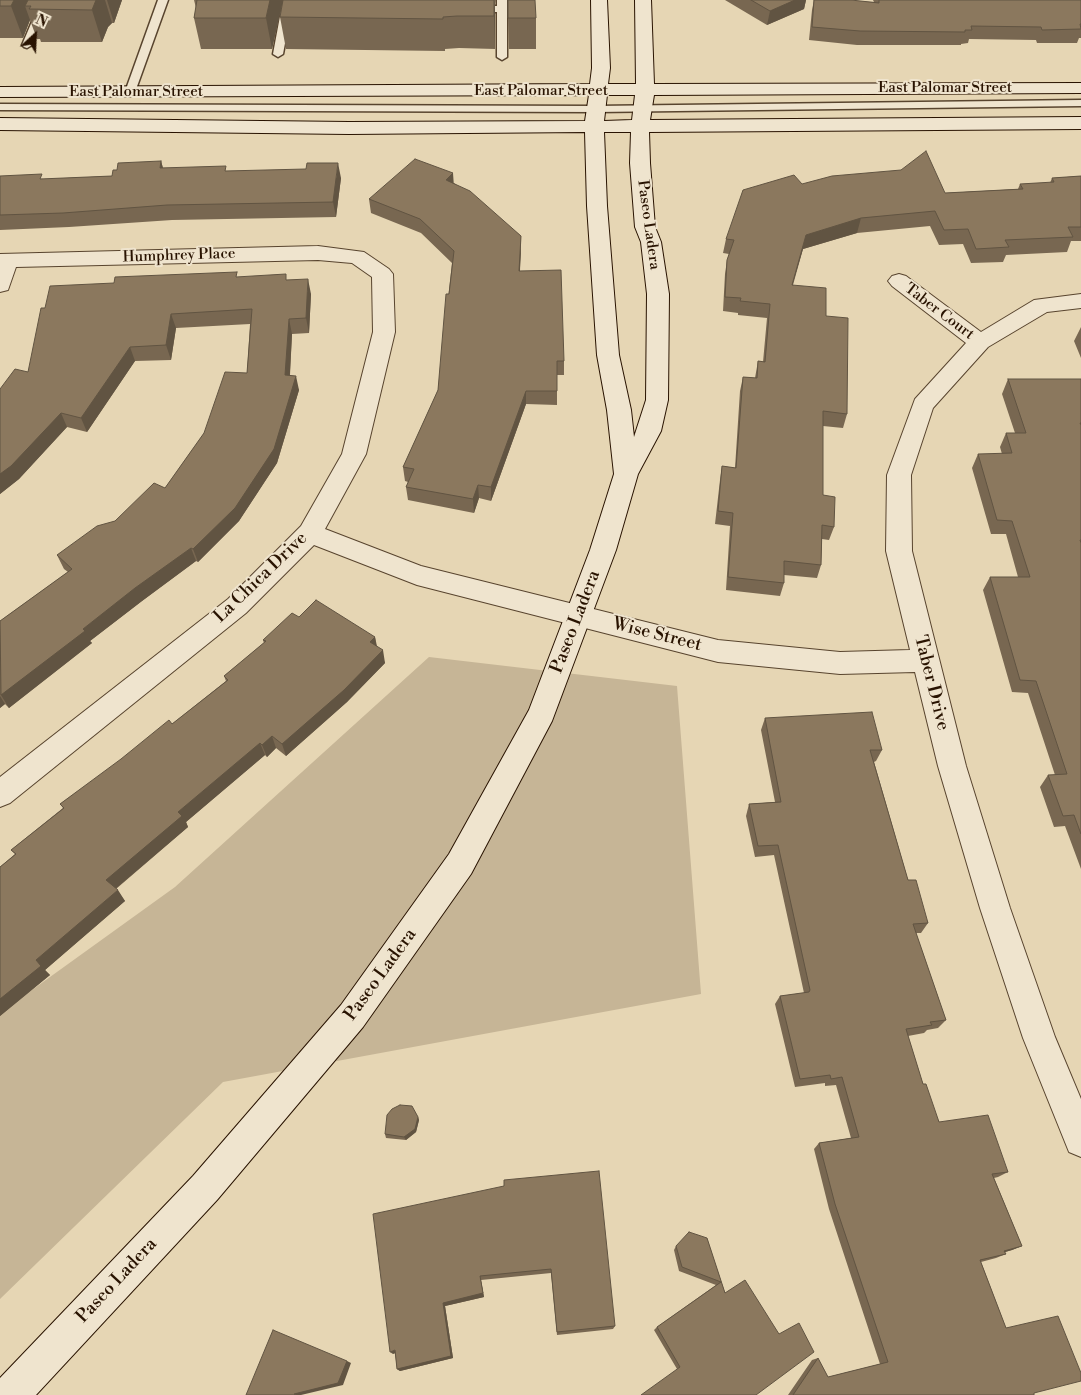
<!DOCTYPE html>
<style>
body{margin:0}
#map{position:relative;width:1081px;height:1395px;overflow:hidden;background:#e6d6b4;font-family:"Libre Bodoni",serif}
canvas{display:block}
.north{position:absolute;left:10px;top:10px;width:50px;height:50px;-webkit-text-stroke:4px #efe4ce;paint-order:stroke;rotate:25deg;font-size:14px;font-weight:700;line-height:20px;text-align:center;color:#291301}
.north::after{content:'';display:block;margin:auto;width:18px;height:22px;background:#291301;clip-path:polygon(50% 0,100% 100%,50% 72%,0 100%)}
</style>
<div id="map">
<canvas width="1081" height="1395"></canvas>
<div class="north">N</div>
</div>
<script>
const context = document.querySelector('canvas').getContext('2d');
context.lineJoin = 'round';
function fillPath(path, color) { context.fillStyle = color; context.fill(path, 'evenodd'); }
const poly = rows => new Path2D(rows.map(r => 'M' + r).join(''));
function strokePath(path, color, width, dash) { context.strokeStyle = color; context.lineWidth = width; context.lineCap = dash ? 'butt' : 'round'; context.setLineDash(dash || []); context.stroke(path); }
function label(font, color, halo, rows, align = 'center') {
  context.font = font + ' "Libre Bodoni",serif'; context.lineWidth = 4; context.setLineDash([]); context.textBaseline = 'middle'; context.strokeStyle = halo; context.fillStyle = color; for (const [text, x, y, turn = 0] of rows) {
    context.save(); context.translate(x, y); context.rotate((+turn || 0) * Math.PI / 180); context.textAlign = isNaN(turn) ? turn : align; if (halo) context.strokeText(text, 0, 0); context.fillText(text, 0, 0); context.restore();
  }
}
fillPath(poly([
 [429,657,677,686,701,994,223,1082,0,1299,0,1013,175,887]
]), '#c6b596');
const lane = poly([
 [41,0,51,0,32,45,27,48,24,47,22,45,41,0],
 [158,0,168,0,135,92,130,95,126,94,125,92,158,0],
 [283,0,293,0,283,54,278,57,273,54,283,0],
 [497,0,507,0,507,57,502,60,497,57,497,12,475,12,470,9,475,6,497,6,497,0],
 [1081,100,1081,106,596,112,0,110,0,104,596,106,1081,100]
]);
const street = poly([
 [318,246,364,252,389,269,393,274,395,332,366,454,325,529,421,566,718,640,840,652,910,650,886,551,887,475,915,399,966,343,892,286,888,281,892,276,899,274,906,276,981,332,1034,300,1081,294,1081,308,1047,312,988,347,933,408,911,475,912,551,966,766,1010,908,1055,1037,1081,1099,1081,1157,1069,1152,1023,1038,980,908,938,766,915,672,840,674,718,662,417,585,314,545,246,613,10,803,0,807,0,777,228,599,301,526,342,454,373,332,372,277,352,263,318,260,16,267,8,290,0,292,0,254,318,246]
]);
const secondary = poly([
 [591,0,607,0,610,68,608,84,636,84,635,0,651,0,654,84,1081,83,1081,93,654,95,650,120,1081,117,1081,129,649,132,650,163,655,227,661,242,669,294,668,400,661,431,638,474,616,550,552,721,471,874,363,1027,217,1200,36,1395,0,1395,0,1378,193,1176,341,1005,449,854,529,710,590,550,614,474,607,410,597,355,587,206,585,132,349,134,0,130,0,118,349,122,585,121,589,95,0,97,0,87,590,84,592,68,591,0],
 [607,95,635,95,632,120,604,121,607,95],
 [604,132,631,132,630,163,635,227,641,242,647,294,646,400,634,437,631,410,619,355,607,206,604,132]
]);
strokePath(lane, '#58442e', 3);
strokePath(street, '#58442e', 2);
strokePath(secondary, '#291301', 2);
fillPath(lane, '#efe4ce');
fillPath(street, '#efe4ce');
fillPath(secondary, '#efe4ce');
fillPath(poly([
 [0,0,122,0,114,23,112,23,108,27,102,42,41,42,40,39,37,39,30,20,23,38,0,38],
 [194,0,283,0,272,49,201,49,194,18,196,8],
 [283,0,496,0,495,4,495,49,459,48,445,49,445,51,286,49,280,17],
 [725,0,806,0,804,9,767,25],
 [814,0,874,2,873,0,1081,0,1081,38,1079,38,1077,43,1037,43,1036,40,969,39,968,43,961,44,961,45,857,45,809,40,812,10],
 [508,18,536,18,536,49,509,49],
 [161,161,163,168,227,171,341,178,336,217,172,220,69,227,0,230,0,176,44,179,112,176,117,170],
 [1081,176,1081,241,1071,241,1067,252,1006,255,1003,262,971,263,963,244,939,245,930,226,857,233,803,249,793,285,826,316,847,414,843,428,823,426,823,495,834,527,829,540,822,539,821,565,817,578,784,575,784,583,780,596,726,590,730,526,715,524,720,480,722,466,735,468,740,391,743,377,755,378,758,361,763,362,767,318,738,315,738,313,723,311,725,274,727,260,729,254,723,253,726,239,802,184,945,193,1018,189,1020,184,1050,183,1052,178],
 [454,183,521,236,520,271,564,361,564,375,557,375,557,405,526,404,491,501,479,498,474,513,408,500,406,487,408,482,405,481,403,467,438,390,452,263,421,233,371,213,369,199],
 [238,277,287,280,311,294,309,333,292,334,290,375,299,390,277,463,239,521,198,562,196,561,142,601,90,641,92,643,9,708,5,704,0,708,0,621,68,572,64,569,57,555,115,521,165,488,247,373,250,324,176,328,171,360,135,361,87,432,67,427,19,479,0,494,0,389,28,372],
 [1081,327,1081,358,1074,341],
 [1008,379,1081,379,1081,869,1065,826,1054,827,1040,787,1048,775,1055,775,1028,693,1012,692,983,590,990,577,1018,577,1006,534,991,534,972,468,978,454,1002,454,1000,447,1006,433,1015,433,1002,394],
 [299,617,375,637,377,646,385,663,347,702,286,756,276,748,267,757,265,755,186,822,188,827,116,889,125,901,45,970,50,975,0,1016,0,867,15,854,11,850,63,808,60,804,172,724,226,681,224,676,264,643,263,640],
 [765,718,882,750,876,761,874,762,908,880,928,923,921,933,916,933,946,1020,938,1028,927,1030,924,1033,908,1036,923,1084,939,1122,1008,1172,998,1177,994,1178,1022,1246,1012,1250,1005,1252,1006,1254,996,1258,981,1262,1006,1328,1034,1395,788,1395,812,1360,818,1358,828,1377,880,1364,829,1209,814,1149,819,1143,851,1138,836,1085,825,1086,825,1083,795,1087,775,1004,780,996,804,993,774,855,755,857,746,816,749,804,775,802,761,730],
 [418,1117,419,1120,416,1132,406,1140,386,1138,385,1134],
 [504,1186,615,1326,613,1329,557,1335,551,1273,481,1280,484,1297,445,1306,453,1358,400,1371,397,1369,395,1353,393,1354],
 [707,1238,725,1293,779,1334,814,1352,677,1369,654,1330,657,1327,716,1285,679,1271,674,1250,676,1246]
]), '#786751');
fillPath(poly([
 [14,0,39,0,25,6,30,20,23,38,11,6],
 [96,0,105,0,112,23,108,27,102,42,92,10],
 [107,0,122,0,114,23],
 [270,0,283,0,272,49,266,18],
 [494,0,495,14,495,49,494,16],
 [795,0,806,0,804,9,767,25,770,11],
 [161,161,165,176,160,168],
 [338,163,341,178,336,217,333,202],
 [453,173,454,187,446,180],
 [861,218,857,233,803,249,788,299,792,285,806,235],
 [521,236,521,251,519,285,519,271],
 [308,279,311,294,309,333,306,318],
 [171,314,176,328,171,360,166,345],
 [289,319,292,334,289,389,285,375],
 [130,347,135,361,87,432,81,418],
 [296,376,299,390,277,463,239,521,198,562,193,549],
 [526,391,526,404,491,501,491,487],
 [61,413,67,427,19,479,0,494,0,474],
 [478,485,479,498,474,513,473,499],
 [191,548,196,561,142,601,90,641,92,643,9,708,1,695,83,629,135,588],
 [375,637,377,650,370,642],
 [383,650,385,663,347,702,286,756,282,744],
 [0,696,5,704,0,708],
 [272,736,276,748,267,757,262,745],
 [260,743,265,755,186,822,188,827,114,890,106,880,178,812],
 [118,890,125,901,45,970,50,975,0,1016,0,999,36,960],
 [418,1117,419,1120,416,1132,406,1140,404,1137],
 [1022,1246,1012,1250,995,1255,1004,1251],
 [480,1276,484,1297,445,1306,453,1358,400,1371,397,1369,443,1303],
 [395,1350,398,1352,393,1354,390,1352],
 [347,1361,351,1363,343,1385,301,1395,296,1395,294,1394]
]), '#615442');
const building = poly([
 [0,0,14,0,11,6,0,6,0,0],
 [28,0,96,0,92,10,29,9,31,6,25,6,28,0],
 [197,0,270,0,266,18,194,18,197,0],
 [283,0,494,0,494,16,457,16,443,17,443,19,280,17,283,0],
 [508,0,535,0,536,18,508,18,508,0],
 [751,0,795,0,770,11,751,0],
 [814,0,851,0,879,3,879,0,1081,0,1081,24,1080,24,1081,29,1042,30,1041,27,971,26,972,30,965,30,965,32,860,31,812,27,814,0],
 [926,151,945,193,1023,189,1020,184,1054,182,1052,178,1081,176,1081,227,1068,227,1073,237,1005,240,1009,247,976,249,968,229,944,230,935,211,861,218,806,235,792,285,826,288,826,316,848,318,847,414,823,411,823,495,835,497,834,527,822,525,821,565,784,561,784,583,728,577,733,513,718,511,722,466,736,468,743,377,757,378,758,361,765,362,770,304,740,301,741,298,725,297,727,260,734,240,726,239,743,190,794,175,802,184,832,176,901,170,926,151],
 [415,159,453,173,446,180,470,191,521,236,519,271,561,270,564,361,557,361,557,391,526,391,491,487,478,485,473,499,406,487,414,469,403,467,438,390,446,294,449,294,454,251,420,219,369,199,415,159],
 [161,161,160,168,226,166,225,171,306,169,307,163,338,163,333,202,167,205,63,213,0,215,0,176,42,174,40,179,112,176,113,170,117,170,118,163,161,161],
 [237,272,236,277,286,274,286,280,308,279,306,318,289,319,285,375,296,376,274,449,235,508,193,549,191,548,135,588,83,629,85,631,1,695,0,621,72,569,57,555,97,526,115,521,154,483,165,488,204,433,225,372,247,373,252,309,171,314,166,345,130,347,81,418,61,413,11,466,0,474,0,389,15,369,28,372,41,308,45,308,50,286,114,283,115,277,237,272],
 [1008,379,1081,379,1081,423,1080,423,1081,425,1081,540,1080,540,1081,543,1081,834,1074,815,1063,816,1048,775,1067,774,1036,681,1020,680,990,577,1030,577,1012,521,997,520,978,454,1012,453,1006,433,1026,433,1008,379],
 [316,600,375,637,370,642,383,650,344,690,282,744,272,736,262,745,260,743,178,812,182,816,106,880,118,890,36,960,41,966,0,999,0,867,16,854,11,850,64,808,60,804,121,759,169,720,172,724,228,680,224,676,266,641,263,640,292,613,299,617,316,600],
 [872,712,882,750,870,750,908,880,916,880,928,923,913,924,946,1020,930,1022,932,1025,906,1029,923,1084,926,1084,939,1122,988,1115,1008,1172,992,1174,1022,1246,1004,1251,1006,1254,980,1260,1006,1328,1058,1316,1081,1373,1081,1381,1034,1393,1034,1395,793,1395,818,1358,828,1377,888,1362,835,1204,819,1143,859,1137,842,1077,831,1079,830,1075,800,1079,780,996,809,992,810,990,778,845,758,846,749,804,781,802,765,718,872,712],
 [400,1105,412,1106,418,1117,415,1129,404,1137,385,1134,387,1115,392,1109,400,1105],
 [599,1171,615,1326,557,1332,551,1269,480,1276,483,1293,443,1303,451,1356,397,1369,395,1350,390,1352,373,1214,504,1186,504,1180,599,1171],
 [689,1232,707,1238,725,1293,745,1280,779,1334,799,1323,814,1352,756,1395,641,1395,680,1367,657,1327,721,1282,682,1267,676,1246,689,1232],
 [273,1330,347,1361,338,1383,294,1394,296,1395,246,1395,273,1330]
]);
fillPath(building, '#8b785e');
strokePath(building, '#615442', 1);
label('15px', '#291301', '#efe4ce', [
 ["East Palomar Street",945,88],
 ["East Palomar Street",541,91],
 ["East Palomar Street",136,92],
 ["Paseo Ladera",648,225,82],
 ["Humphrey Place",179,256,-2],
 ["Taber Court",939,312,37]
]);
label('18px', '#291301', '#efe4ce', [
 ["La Chica Drive",261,578,-44],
 ["Paseo Ladera",576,622,-69],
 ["Wise Street",657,635,14],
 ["Taber Drive",931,683,76],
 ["Paseo Ladera",381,975,-54],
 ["Paseo Ladera",117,1281,-47]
]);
</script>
